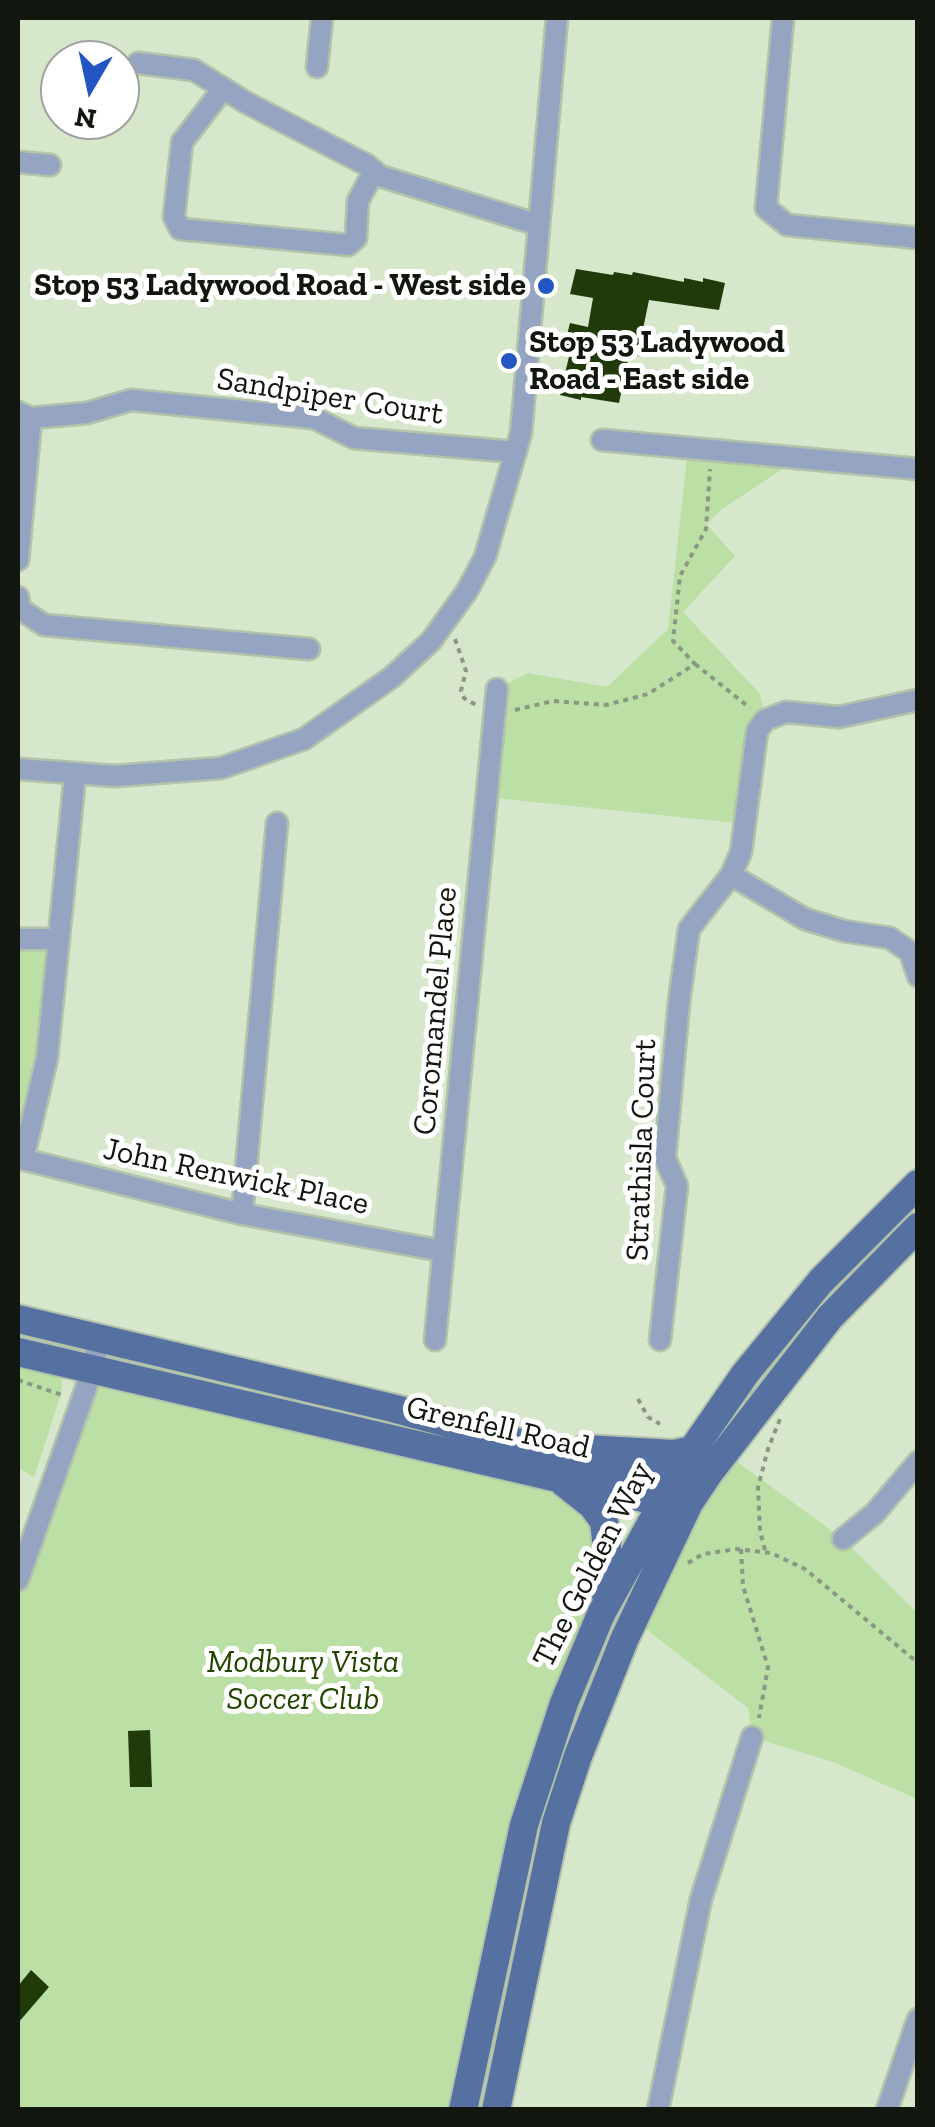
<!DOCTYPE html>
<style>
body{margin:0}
#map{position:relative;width:935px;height:2127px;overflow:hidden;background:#d6e7cc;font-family:"Zilla Slab",serif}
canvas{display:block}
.frame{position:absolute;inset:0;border:20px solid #11170e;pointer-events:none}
.north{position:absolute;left:40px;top:40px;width:100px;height:100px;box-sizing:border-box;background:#fff;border:2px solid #a0a29f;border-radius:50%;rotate:189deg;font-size:28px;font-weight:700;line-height:40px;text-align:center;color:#11170e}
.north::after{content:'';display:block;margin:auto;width:35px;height:45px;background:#2356c3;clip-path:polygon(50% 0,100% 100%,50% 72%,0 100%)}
</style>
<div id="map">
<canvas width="935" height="2127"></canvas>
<div class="frame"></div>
<div class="north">N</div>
</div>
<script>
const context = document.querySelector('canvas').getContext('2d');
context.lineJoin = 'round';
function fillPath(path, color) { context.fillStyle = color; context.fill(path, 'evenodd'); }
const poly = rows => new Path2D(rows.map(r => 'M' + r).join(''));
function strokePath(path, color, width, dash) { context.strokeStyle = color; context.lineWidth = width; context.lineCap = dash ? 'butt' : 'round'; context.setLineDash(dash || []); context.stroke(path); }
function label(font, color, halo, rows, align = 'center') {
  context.font = font + ' "Zilla Slab",serif'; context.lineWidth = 10; context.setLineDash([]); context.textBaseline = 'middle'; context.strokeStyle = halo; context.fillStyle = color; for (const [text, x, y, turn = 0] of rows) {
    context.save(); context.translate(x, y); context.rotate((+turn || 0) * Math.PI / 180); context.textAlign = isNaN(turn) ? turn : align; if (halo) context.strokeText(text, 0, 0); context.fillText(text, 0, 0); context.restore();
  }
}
fillPath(poly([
 [688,449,787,466,722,509,706,524,735,556,683,612,760,694,765,720,746,824,486,797,497,689,528,673,607,687,668,629],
 [18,939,56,939,47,1058,18,1158],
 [18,1358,55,1370,62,1382,61,1394,34,1477,18,1468],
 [91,1369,558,1478,598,1511,601,1614,560,1713,462,2109,18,2109,18,1580],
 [725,1453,843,1539,917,1613,917,1799,833,1762,752,1737,748,1708,634,1620]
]), '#bbdfa5');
fillPath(poly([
 [576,269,613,275,614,272,632,275,633,272,684,282,684,278,703,282,703,278,725,283,719,310,649,300,643,329,648,330,642,357,629,354,619,403,581,397,581,400,560,395,571,348,564,347,570,323,588,327,593,298,570,294],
 [150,1730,152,1787,130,1787,128,1731],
 [31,1970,49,1987,18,2023,18,1986]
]), '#203a0a');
const minor = poly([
 [783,18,766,208,787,225,918,238],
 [138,63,194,70,245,102,367,165,380,176,539,225],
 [317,67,322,18],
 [223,89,182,142,174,217,180,229,348,245,356,238,358,201,374,171],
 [18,162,50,165],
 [18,412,31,418,87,413,131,400,314,418,354,438,516,452],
 [602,440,918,469],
 [18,560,31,418],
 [18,597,20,609,44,625,309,649],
 [18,769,115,776,221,768,304,739,392,677,431,641,467,591,485,557,521,433,557,18],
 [731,875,805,919,844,931,890,938,910,952,918,976],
 [18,939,56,939],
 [18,1158,242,1214,443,1251],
 [23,1159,47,1058,75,775],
 [242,1214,277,823],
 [435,1340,497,689],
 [660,1340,677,1186,665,1158,679,1002,689,929,731,875,741,852,757,731,765,720,786,712,839,717,918,700],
 [843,1539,875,1513,918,1462],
 [18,1580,85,1391,100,1338],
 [658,2110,701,1899,752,1737],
 [887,2110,918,2019]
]);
const major = poly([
 [18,1319,392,1408,672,1484,682,1495],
 [18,1352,661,1502,678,1503],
 [585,1449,674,1454,693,1450],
 [563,1482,592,1505,604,1521,608,1558,606,1595],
 [463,2110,524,1825,564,1703,601,1614,689,1455,745,1374,821,1281,918,1184],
 [496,2110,556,1823,578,1756,624,1640,689,1503,709,1473,830,1317,918,1227]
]);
strokePath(minor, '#b3c2aa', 25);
strokePath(major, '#b3c2aa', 32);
strokePath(poly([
 [455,639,466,671,461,691,464,698,476,705],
 [695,664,750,708],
 [515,710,553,701,606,705,648,694,695,664,673,641,680,576,706,529,710,469],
 [18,1380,62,1395],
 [638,1399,648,1417,660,1424],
 [741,1549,743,1586,768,1667,759,1718],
 [765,1550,760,1531,758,1487,768,1449,780,1419],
 [688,1563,703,1554,737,1549,771,1553,805,1569,918,1663]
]), '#8b9783', 4, [5, 5]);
strokePath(minor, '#95a4c0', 20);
strokePath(major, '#5670a2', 28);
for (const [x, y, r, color] of [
 [546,286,10,"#2356c3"],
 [509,361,10,"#2356c3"]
]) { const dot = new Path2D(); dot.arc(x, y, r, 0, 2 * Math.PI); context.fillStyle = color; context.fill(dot); strokePath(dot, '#fff', 4); }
label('bold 32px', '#11170e', '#fff', [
 ["Stop 53 Ladywood Road - West side",526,286],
 ["Stop 53 Ladywood",529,343,"left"],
 ["Road - East side",529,380,"left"]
], 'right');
label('32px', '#11170e', '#fff', [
 ["Sandpiper Court",330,397,9],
 ["Coromandel Place",436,1011,-85],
 ["Strathisla Court",642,1150,-88],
 ["John Renwick Place",236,1177,12],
 ["Grenfell Road",498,1428,13],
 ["The Golden Way",593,1565,-63]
]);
label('italic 32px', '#224600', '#fff', [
 ["Modbury Vista",303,1663],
 ["Soccer Club",303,1700]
]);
</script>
